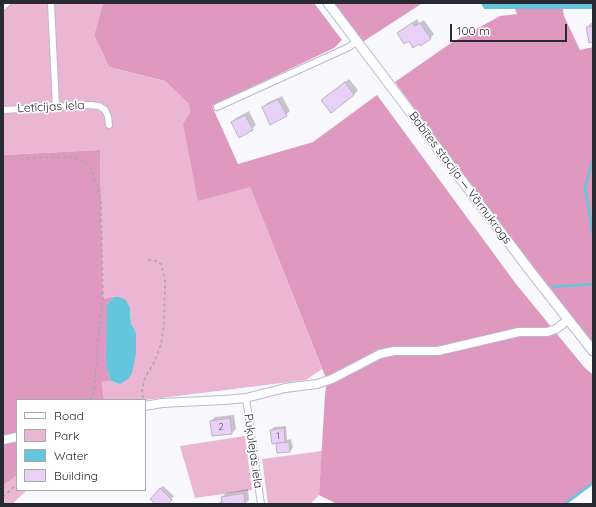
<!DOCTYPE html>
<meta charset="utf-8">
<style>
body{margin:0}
#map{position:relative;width:596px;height:507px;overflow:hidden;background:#f8f8fd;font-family:Quicksand,sans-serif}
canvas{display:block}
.frame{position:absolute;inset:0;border:4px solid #282932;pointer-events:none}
.legend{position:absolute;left:16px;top:399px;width:130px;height:92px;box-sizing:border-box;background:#fff;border:1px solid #a9a9ad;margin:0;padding:5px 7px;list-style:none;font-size:12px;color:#282932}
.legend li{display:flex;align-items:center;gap:8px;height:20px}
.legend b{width:20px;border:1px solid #a9a9ad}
.scale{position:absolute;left:450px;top:24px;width:117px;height:18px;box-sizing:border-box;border:2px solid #282932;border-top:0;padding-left:5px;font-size:12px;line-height:14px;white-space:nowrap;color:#282932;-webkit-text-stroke:3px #fff;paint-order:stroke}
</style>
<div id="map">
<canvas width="596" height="507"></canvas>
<div class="frame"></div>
<ul class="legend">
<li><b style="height:5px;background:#fff"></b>Road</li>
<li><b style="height:11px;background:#ebb6d3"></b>Park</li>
<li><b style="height:11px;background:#64c5dc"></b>Water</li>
<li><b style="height:11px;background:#e8d0f7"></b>Building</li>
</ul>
<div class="scale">100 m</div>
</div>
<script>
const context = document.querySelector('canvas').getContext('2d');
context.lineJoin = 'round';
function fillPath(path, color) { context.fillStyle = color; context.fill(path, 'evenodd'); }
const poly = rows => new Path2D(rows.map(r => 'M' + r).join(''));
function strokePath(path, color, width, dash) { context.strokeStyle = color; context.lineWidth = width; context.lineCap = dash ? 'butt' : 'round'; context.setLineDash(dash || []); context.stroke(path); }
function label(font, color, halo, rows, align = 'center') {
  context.font = font + ' Quicksand,sans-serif'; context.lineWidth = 3.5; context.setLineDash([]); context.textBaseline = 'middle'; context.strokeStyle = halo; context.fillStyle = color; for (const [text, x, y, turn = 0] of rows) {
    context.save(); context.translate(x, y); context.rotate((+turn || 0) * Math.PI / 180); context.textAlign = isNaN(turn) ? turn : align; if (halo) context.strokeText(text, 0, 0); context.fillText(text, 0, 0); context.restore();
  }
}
fillPath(poly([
 [3,3,103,3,94,35,109,67,165,81,189,104,190,113,250,187,322,369,306,380,145,400,104,400,102,382,111,381,120,384,136,354,136,333,131,323,130,308,120,297,103,299,100,150,3,155],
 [245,436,252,490,195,498,180,446],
 [322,451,319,495,310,504,268,504,262,459],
 [17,475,17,490,27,490,12,504,3,504,3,485,11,480]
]), '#ebb6d3');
fillPath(poly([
 [103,3,314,3,342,40,334,48,212,106,238,164,313,142,377,95,516,284,584,367,593,375,593,483,566,504,337,504,319,495,325,395,327,381,250,187,198,201,183,124,190,113,189,104,165,81,109,67,94,35],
 [332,3,427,3,421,4,361,43],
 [515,9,563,9,564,16,580,50,593,47,593,344,534,271,395,82,451,43,500,16,517,14],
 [100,150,103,299,114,297,107,304,107,370,111,381,102,382,104,400,17,400,17,475,11,480,3,485,3,155]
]), '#df99c1');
fillPath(poly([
 [481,3,593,3,593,9,484,9],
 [114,297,120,297,126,300,130,308,131,323,136,333,136,354,132,373,128,379,120,384,111,381,107,370,106,359,107,304]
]), '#64c5dc');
fillPath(poly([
 [417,19,419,23,424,20,434,34,430,39,409,40,398,33],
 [591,23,593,23,593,41,587,28],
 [349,79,358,90,354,95,327,96],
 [282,96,290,111,286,115,263,108,267,103],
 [249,111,256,125,252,129,232,122,236,118],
 [234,415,236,429,232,433,211,421,215,417],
 [286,426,287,440,291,439,293,448,290,451,278,452,277,442,271,430,274,427],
 [163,486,174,496,167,504,156,504,151,499],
 [248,489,249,500,245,504,219,504,222,500,222,497,226,493]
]), '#0003');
strokePath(poly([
 [593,159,585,187,593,236],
 [553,287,593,284],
 [565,504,593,483]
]), '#64c5dc', 2.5);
const building = poly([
 [412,23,415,26,420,23,431,39,420,46,419,44,413,48,409,41,404,44,397,33,412,23],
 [593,26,593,42,589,43,586,27,593,26],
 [345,82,354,95,331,113,321,100,345,82],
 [278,99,287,116,270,125,262,107,278,99],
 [245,115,253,130,239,138,231,122,245,115],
 [230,418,232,434,212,436,210,421,230,418],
 [284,428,285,442,272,444,270,430,284,428],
 [289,442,290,452,277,453,276,443,289,442],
 [160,488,172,500,168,504,155,504,150,499,160,488],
 [244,493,245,504,218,504,222,502,221,497,244,493]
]);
fillPath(building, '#e8d0f7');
strokePath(building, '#bdb1c6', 1);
const minor = poly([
 [51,3,56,107],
 [3,7,7,3],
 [217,107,349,47,357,41],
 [3,110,91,105,99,106,105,110,108,116,109,125],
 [246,398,261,504]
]);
const tertiary = poly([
 [145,406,162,403,224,400,246,398,285,388,317,384,332,379,380,354,394,351,438,351,519,332,547,332,556,329,568,320],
 [3,440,17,437]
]);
const secondary = poly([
 [328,3,531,272,593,351]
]);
strokePath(minor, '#b6b9d0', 8);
strokePath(tertiary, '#b6b9d0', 10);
strokePath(secondary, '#b6b9d0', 11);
strokePath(poly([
 [27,158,69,157,80,159,90,166,101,201,103,299,99,329,94,391,90,400],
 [143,398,142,392,145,377,154,363,161,344,164,325,165,280,161,264,154,260,145,260],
 [3,497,17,484]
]), '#a6a6ac', 1.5, [3, 3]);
strokePath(minor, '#fff', 6);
strokePath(tertiary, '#fff', 8);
strokePath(secondary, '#fff', 9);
label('10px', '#585363', null, [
 ["2",221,427],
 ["1",278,436]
]);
label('12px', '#282932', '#fff', [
 ["Letīcijas iela",51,107,-3],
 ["Babītes stacija — Vārnukrogs",460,178,53],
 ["Puķulejas iela",253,451,82]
]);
</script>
